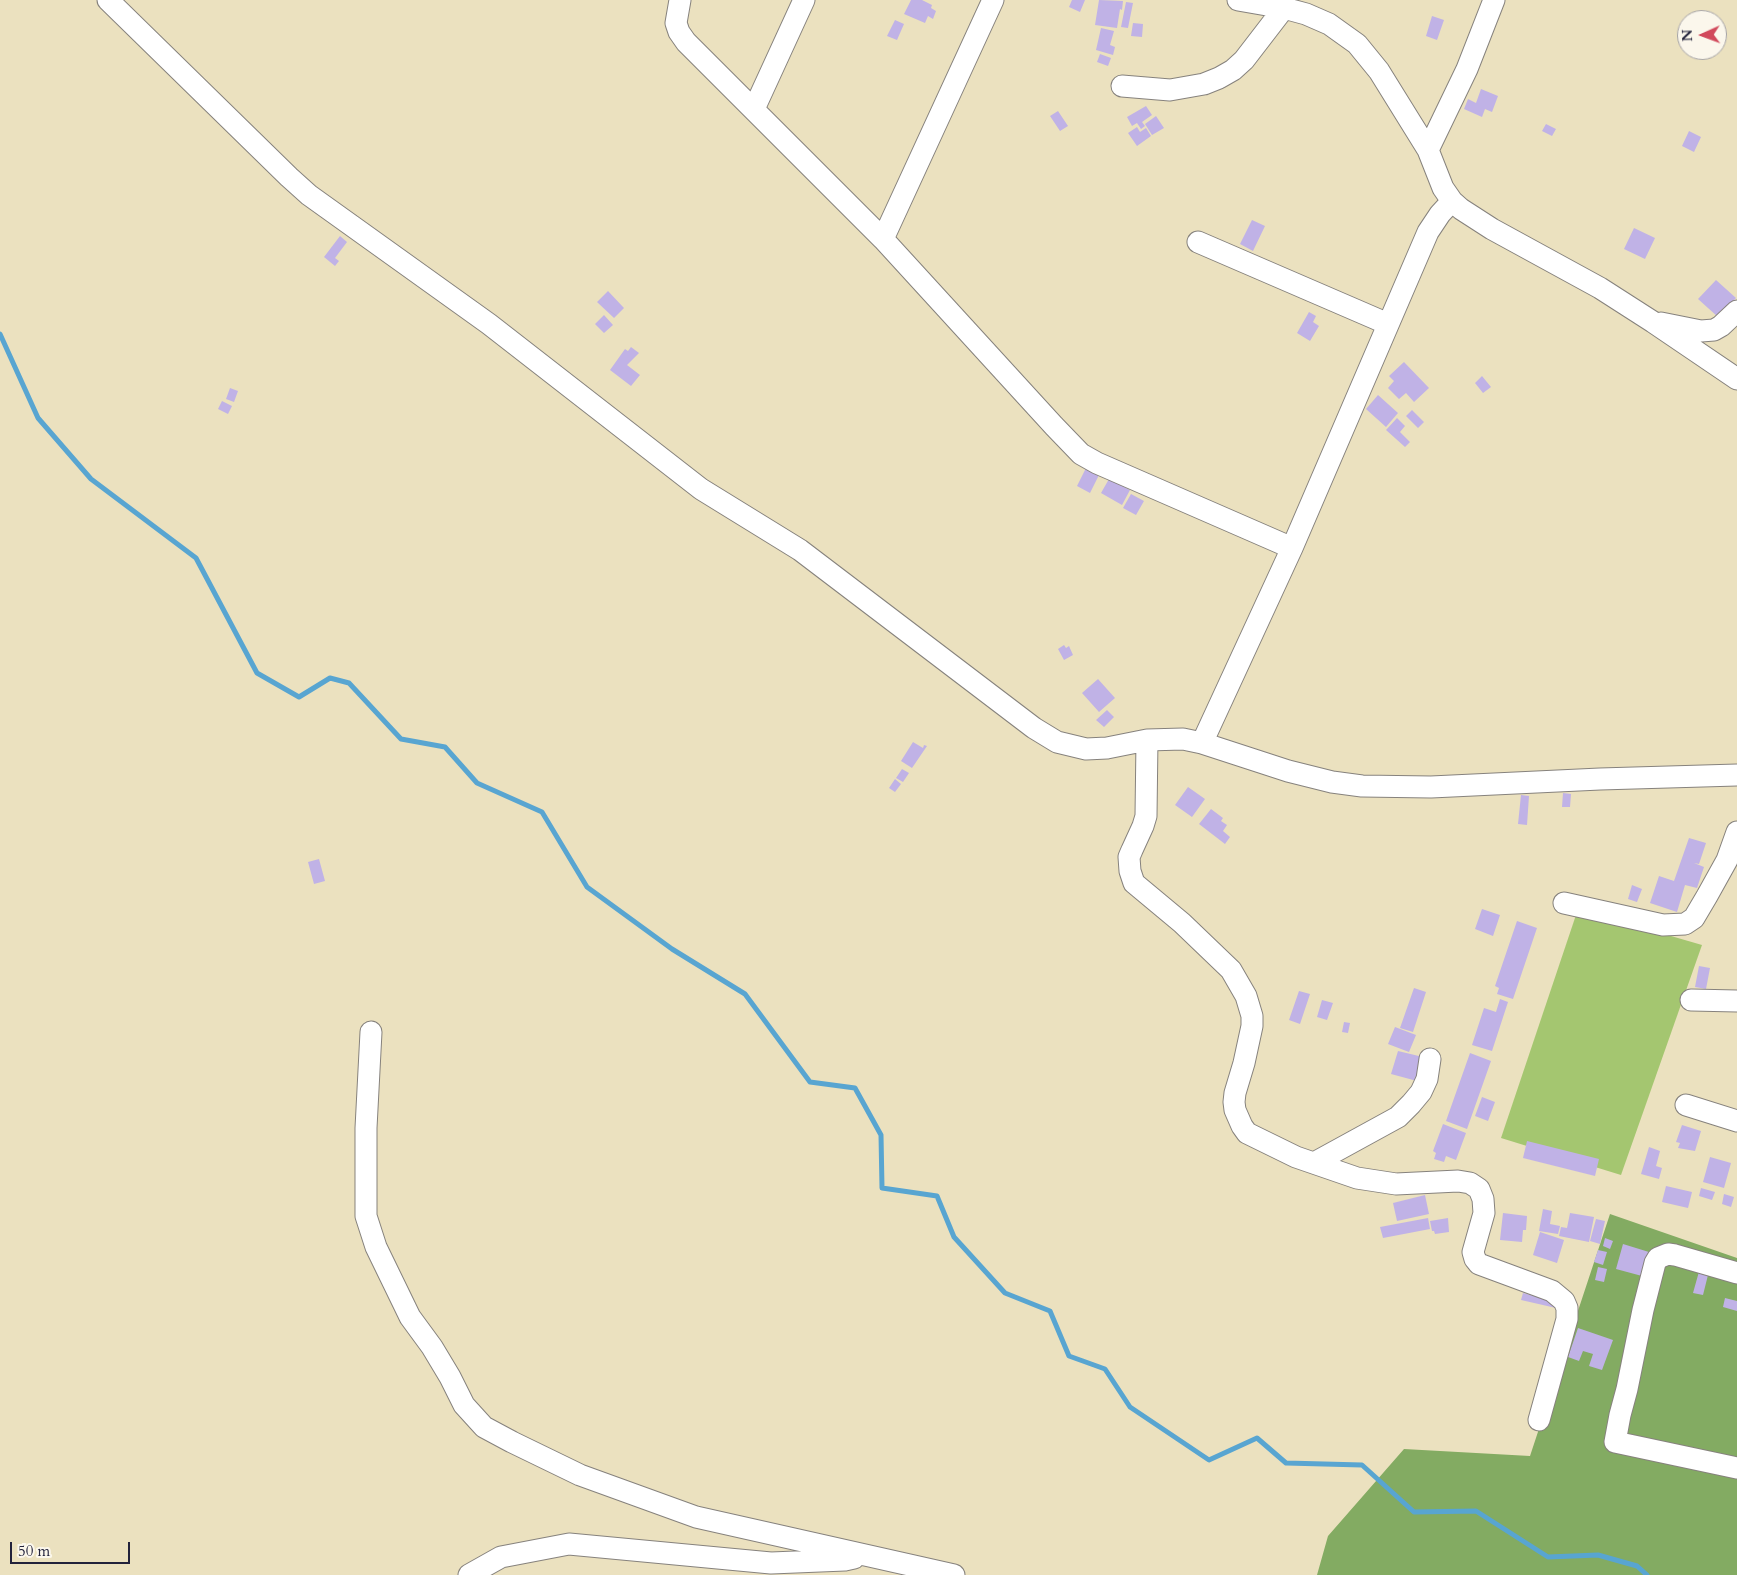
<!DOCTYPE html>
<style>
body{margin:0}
#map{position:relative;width:1737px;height:1575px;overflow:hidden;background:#ebe1bf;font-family:Cardo,serif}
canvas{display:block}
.north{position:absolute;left:1677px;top:10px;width:50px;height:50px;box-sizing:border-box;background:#fbf7ec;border:1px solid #a4a2a5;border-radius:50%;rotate:268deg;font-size:14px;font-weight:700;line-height:20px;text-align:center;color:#22223b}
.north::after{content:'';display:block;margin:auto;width:18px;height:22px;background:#d1495b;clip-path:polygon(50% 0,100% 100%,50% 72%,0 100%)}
.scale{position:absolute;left:10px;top:1542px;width:120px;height:22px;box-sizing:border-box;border:2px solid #22223b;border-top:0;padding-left:6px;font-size:15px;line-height:18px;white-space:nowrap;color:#22223b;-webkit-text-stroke:4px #fbf7ec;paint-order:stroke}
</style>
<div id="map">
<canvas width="1737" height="1575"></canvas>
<div class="north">N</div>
<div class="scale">50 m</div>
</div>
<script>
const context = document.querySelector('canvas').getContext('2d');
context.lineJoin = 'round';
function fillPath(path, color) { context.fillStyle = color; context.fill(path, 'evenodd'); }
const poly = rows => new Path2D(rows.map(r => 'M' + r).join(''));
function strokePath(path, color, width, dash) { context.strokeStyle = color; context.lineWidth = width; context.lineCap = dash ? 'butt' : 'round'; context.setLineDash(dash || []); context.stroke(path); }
fillPath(poly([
 [1578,909,1702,945,1621,1175,1501,1138]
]), '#a4c670');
fillPath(poly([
 [1610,1214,1737,1258,1737,1575,1317,1575,1328,1536,1404,1449,1530,1456]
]), '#83ab62');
strokePath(poly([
 [0,334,38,418,91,479,196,558,257,673,299,697,330,678,349,683,401,739,445,747,477,783,542,812,587,887,672,949,745,994,810,1082,855,1088,881,1135,882,1188,937,1196,954,1237,1005,1293,1050,1311,1069,1356,1105,1369,1130,1407,1209,1460,1257,1438,1286,1463,1362,1465,1414,1512,1476,1511,1548,1557,1598,1555,1637,1566,1647,1575]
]), '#58a5d1', 5);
fillPath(poly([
 [911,0,922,0,932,5,931,8,936,11,933,19,928,16,925,23,904,14],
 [1072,0,1085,0,1080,12,1069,7],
 [1099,0,1123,1,1122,10,1120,9,1117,28,1095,25],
 [1126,2,1133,3,1128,28,1121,27],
 [1432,16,1444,20,1437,40,1426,36],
 [895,20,904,24,897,40,887,36],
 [1133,23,1143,24,1142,37,1131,36],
 [1101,28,1114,31,1110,45,1115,47,1113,55,1096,50],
 [1100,54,1111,58,1108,66,1097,62],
 [1481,89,1498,96,1492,112,1485,109,1482,117,1464,109,1468,99,1476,103],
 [1146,106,1152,115,1142,122,1145,126,1141,129,1137,123,1132,126,1127,117],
 [1058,111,1068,126,1060,131,1050,116],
 [1156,116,1164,128,1152,135,1145,124],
 [1546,124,1556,129,1552,136,1542,131],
 [1137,127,1140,132,1146,128,1151,136,1137,146,1128,133],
 [1689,131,1701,137,1694,152,1682,146],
 [1252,220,1265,226,1253,251,1240,244],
 [1634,228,1655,238,1645,259,1624,249],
 [340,236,347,242,335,258,339,261,335,266,324,257],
 [1716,280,1736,298,1718,317,1698,299],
 [608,291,624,308,614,318,597,302],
 [1309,312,1316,316,1313,322,1319,326,1310,341,1297,333],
 [604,315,613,325,604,333,595,324],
 [631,347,639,353,627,365,640,375,631,386,610,370,625,349,628,351],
 [1404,362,1429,388,1414,402,1406,393,1399,399,1388,388,1394,381,1389,376],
 [1482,376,1491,387,1483,393,1475,383],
 [230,388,238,391,234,402,226,399],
 [1378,395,1398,413,1386,427,1366,409],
 [222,401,232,406,228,414,218,409],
 [1412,410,1424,422,1418,428,1406,416],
 [1397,418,1405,426,1400,432,1410,442,1405,447,1386,430],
 [1086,468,1099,475,1090,493,1077,486],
 [1109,479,1130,490,1122,505,1101,493],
 [1131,494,1144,501,1136,515,1123,508],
 [1064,645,1066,648,1069,646,1073,655,1064,660,1058,649],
 [1098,679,1115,698,1099,712,1082,693],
 [1107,710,1114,717,1104,727,1096,720],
 [913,742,923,748,924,745,927,746,912,768,901,761],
 [902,769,909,773,903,782,896,778],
 [895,779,901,784,895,792,889,788],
 [1188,787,1205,799,1192,817,1175,805],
 [1563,793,1571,794,1570,807,1562,807],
 [1521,795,1529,796,1527,825,1518,824],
 [1211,809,1223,818,1221,821,1227,825,1223,831,1230,837,1225,844,1199,824],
 [1689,838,1706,843,1699,864,1694,863,1704,867,1697,888,1685,885,1677,912,1650,903,1659,876,1674,881],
 [319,859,325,881,314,884,308,862],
 [1632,885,1642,889,1637,902,1628,899],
 [1482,909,1500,915,1493,936,1475,929],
 [1517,921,1537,928,1513,999,1497,994,1499,988,1495,986],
 [1699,966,1710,968,1706,989,1695,987],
 [1414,988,1426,992,1413,1032,1400,1028],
 [1299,991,1310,994,1300,1024,1289,1020],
 [1500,999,1508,1002,1492,1051,1472,1045,1484,1008,1496,1012],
 [1322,1000,1333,1003,1327,1020,1317,1017],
 [1344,1022,1350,1023,1348,1033,1342,1032],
 [1395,1027,1416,1035,1409,1052,1388,1044],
 [1398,1051,1423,1057,1417,1081,1391,1074],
 [1470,1053,1491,1061,1467,1129,1446,1121],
 [1482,1097,1495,1102,1488,1121,1475,1116],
 [1443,1124,1466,1133,1456,1160,1446,1156,1444,1162,1434,1159,1436,1153,1433,1151],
 [1682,1125,1701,1131,1695,1151,1678,1148,1680,1143,1676,1142],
 [1527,1141,1599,1159,1595,1176,1523,1158],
 [1649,1147,1660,1151,1656,1166,1662,1168,1659,1179,1641,1174],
 [1710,1157,1731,1163,1724,1188,1703,1182],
 [1666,1186,1692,1192,1688,1208,1662,1202],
 [1701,1188,1715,1192,1712,1200,1699,1196],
 [1724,1194,1734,1197,1731,1207,1722,1204],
 [1425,1195,1429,1214,1397,1221,1393,1203],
 [1543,1209,1552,1211,1550,1224,1560,1226,1558,1234,1539,1231],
 [1503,1213,1527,1216,1526,1230,1523,1230,1522,1242,1500,1240],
 [1570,1213,1594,1217,1589,1242,1559,1236,1561,1227,1567,1228],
 [1428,1218,1430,1229,1383,1238,1380,1227],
 [1448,1218,1449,1232,1435,1234,1434,1231,1432,1231,1430,1221],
 [1596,1219,1605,1221,1600,1244,1590,1241],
 [1540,1232,1564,1240,1557,1263,1533,1255],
 [1605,1238,1613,1241,1610,1249,1603,1246],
 [1623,1244,1649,1252,1642,1276,1616,1269],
 [1598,1250,1607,1252,1603,1265,1594,1262],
 [1598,1267,1607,1269,1604,1282,1595,1280],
 [1700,1268,1709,1271,1703,1295,1693,1293],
 [1523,1293,1557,1302,1556,1308,1521,1300],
 [1725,1298,1737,1301,1737,1311,1723,1307],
 [1578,1328,1613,1340,1602,1370,1589,1366,1593,1354,1583,1351,1579,1361,1568,1357]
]), '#c0b2e6');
const minor = poly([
 [108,0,289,177,309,195,489,324,701,489,800,550,1034,728,1057,742,1086,749,1107,748,1147,740,1183,739,1202,743,1288,771,1332,782,1362,786,1431,787,1600,779,1737,775],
 [680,0,676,23,679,32,686,42,883,239,1054,426,1081,454,1097,463,1292,548],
 [1238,0,1284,8,1306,14,1329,24,1357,44,1379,71,1428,150,1443,188,1452,201,1461,209,1492,229,1600,288,1653,322,1737,379],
 [1122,86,1170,90,1204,84,1219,78,1233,70,1244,60,1284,8],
 [754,109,804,0],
 [1428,150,1467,69,1494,0],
 [883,239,993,0],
 [1198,242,1388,324],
 [1661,323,1701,331,1714,330,1721,326,1737,311],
 [1147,740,1146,816,1143,826,1132,850,1129,857,1130,871,1134,883,1182,923,1231,970,1246,996,1252,1016,1252,1026,1244,1063,1235,1093,1234,1102,1235,1110,1242,1126,1247,1133,1296,1157,1357,1178,1396,1184,1458,1181,1470,1183,1479,1189,1483,1199,1484,1213,1473,1252,1475,1259,1479,1264,1552,1291,1564,1301,1567,1308,1567,1319,1539,1420],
 [1202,743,1292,548,1428,232,1440,214,1452,201],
 [1564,903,1663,925,1685,924,1694,918,1707,896,1727,860,1737,832],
 [1691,1000,1737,1001],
 [371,1032,366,1128,366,1216,376,1247,410,1317,432,1347,450,1377,464,1405,484,1427,512,1442,580,1475,696,1517,954,1575],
 [1686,1105,1737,1121],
 [1314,1163,1398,1117,1411,1104,1421,1092,1427,1079,1430,1059],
 [1737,1273,1675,1255,1668,1254,1658,1258,1655,1263,1643,1310,1627,1389,1620,1415,1615,1442,1737,1468],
 [469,1575,501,1557,569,1544,771,1563,845,1560,854,1558]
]);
strokePath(minor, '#86827d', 23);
strokePath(minor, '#fff', 21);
</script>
